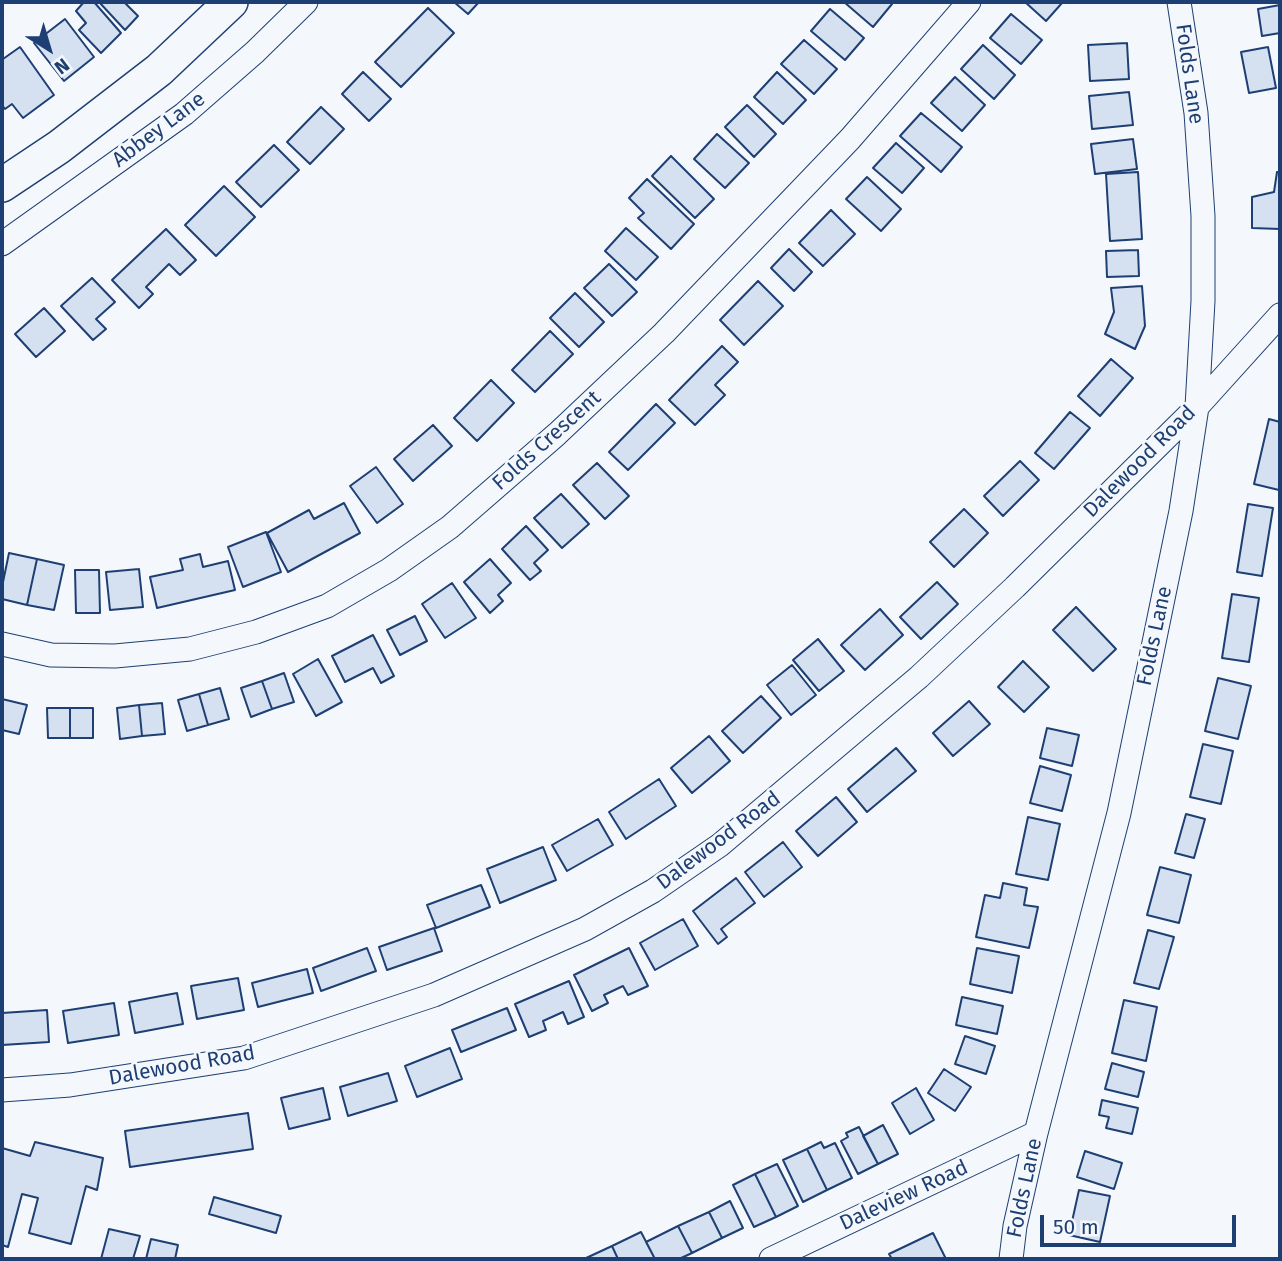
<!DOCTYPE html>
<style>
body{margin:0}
#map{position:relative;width:1282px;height:1261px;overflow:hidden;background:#f4f7fb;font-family:"Fira Sans",sans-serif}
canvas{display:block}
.frame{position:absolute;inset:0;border:4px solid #1d3f73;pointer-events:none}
.north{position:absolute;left:14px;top:14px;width:70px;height:70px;-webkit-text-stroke:5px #f4f7fb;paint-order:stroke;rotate:143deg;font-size:19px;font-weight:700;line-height:28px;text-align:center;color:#1d3f73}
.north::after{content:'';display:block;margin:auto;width:24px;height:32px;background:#1d3f73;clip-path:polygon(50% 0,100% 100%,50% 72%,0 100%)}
.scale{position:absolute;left:1040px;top:1215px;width:196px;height:32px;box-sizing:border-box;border:4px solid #1d3f73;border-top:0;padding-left:9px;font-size:21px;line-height:24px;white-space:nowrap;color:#1d3f73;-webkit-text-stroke:5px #f4f7fb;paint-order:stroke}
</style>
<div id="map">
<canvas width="1282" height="1261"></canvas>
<div class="frame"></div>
<div class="north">N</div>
<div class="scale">50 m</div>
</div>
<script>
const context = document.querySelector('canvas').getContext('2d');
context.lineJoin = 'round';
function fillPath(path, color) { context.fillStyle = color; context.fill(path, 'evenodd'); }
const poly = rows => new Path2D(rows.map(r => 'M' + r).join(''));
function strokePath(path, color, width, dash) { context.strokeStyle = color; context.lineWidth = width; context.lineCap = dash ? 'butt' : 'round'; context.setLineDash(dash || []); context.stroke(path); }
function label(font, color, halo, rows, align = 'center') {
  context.font = font + ' "Fira Sans",sans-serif'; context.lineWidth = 5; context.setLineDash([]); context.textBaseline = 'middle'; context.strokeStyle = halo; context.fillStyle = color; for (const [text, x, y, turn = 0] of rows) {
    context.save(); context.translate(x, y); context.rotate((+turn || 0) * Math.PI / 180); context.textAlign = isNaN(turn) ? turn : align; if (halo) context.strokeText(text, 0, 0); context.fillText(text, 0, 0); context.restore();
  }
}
const building = poly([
 [84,2,94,2,121,33,101,53,79,30,86,23,76,11,84,2],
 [99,2,124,2,138,16,125,30,99,2],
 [454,2,479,2,468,14,454,2],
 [844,2,889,2,892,4,873,27,844,2],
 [1025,2,1060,2,1062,3,1046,21,1025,2],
 [1280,5,1280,33,1262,36,1258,9,1280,5],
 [428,8,454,33,401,87,375,62,428,8],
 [830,9,864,38,845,60,811,31,830,9],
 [1011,14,1042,40,1021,64,990,38,1011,14],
 [65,19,94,57,64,81,34,43,65,19],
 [804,40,837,69,814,94,781,64,804,40],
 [1127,43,1129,79,1090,81,1088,45,1127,43],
 [983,45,1015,75,994,99,961,69,983,45],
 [20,47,54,95,23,118,12,104,5,109,2,105,2,57,3,59,20,47],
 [1268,47,1276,88,1249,93,1241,52,1268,47],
 [363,72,391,99,369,121,342,94,363,72],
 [777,72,806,100,783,124,754,97,777,72],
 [955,77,985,105,962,131,931,103,955,77],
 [1129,92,1133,125,1092,129,1089,96,1129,92],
 [747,105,776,134,754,157,725,127,747,105],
 [321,107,344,129,310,164,287,142,321,107],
 [921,113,962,147,941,172,900,136,921,113],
 [717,134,749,163,725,188,694,159,717,134],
 [1133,139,1137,169,1095,174,1091,144,1133,139],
 [896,143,924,168,902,193,873,168,896,143],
 [274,145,299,170,261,207,236,182,274,145],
 [671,156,714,199,695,218,652,176,671,156],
 [1138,172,1142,239,1110,241,1106,174,1138,172],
 [1277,172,1280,172,1280,229,1252,228,1252,197,1274,192,1277,172],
 [867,177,901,209,881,231,846,199,867,177],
 [647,179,694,224,671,249,638,218,644,213,629,198,647,179],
 [224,186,255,217,216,256,185,225,224,186],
 [831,210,855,234,823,266,799,243,831,210],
 [626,228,658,257,636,280,605,251,626,228],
 [166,229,196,260,180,275,169,264,146,287,153,294,139,308,112,280,166,229],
 [789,249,812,272,794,291,771,268,789,249],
 [1138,250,1139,276,1107,277,1106,251,1138,250],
 [609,264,637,292,612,316,584,288,609,264],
 [92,278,115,302,96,319,106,329,93,340,61,306,92,278],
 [758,281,783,306,744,345,720,320,758,281],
 [1142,286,1145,326,1135,349,1105,334,1114,312,1111,288,1142,286],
 [575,293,604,322,579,347,550,318,575,293],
 [44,308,65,331,36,357,15,334,44,308],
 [550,331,573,354,535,392,512,370,550,331],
 [722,346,738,362,715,385,725,395,695,425,669,400,722,346],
 [1111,359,1133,378,1100,416,1078,396,1111,359],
 [491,380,514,403,477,441,454,418,491,380],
 [656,404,675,423,628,470,609,452,656,404],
 [1070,412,1090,428,1054,469,1035,453,1070,412],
 [1269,419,1280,422,1279,490,1254,484,1269,419],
 [433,425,452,446,413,481,394,459,433,425],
 [1020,461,1039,480,1003,516,984,496,1020,461],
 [597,463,629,496,605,519,573,485,597,463],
 [376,467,403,504,377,523,350,486,376,467],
 [561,494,589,524,562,548,534,518,561,494],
 [344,503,360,533,288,572,267,533,309,510,314,519,344,503],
 [1248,504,1273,508,1262,576,1237,572,1248,504],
 [964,509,988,533,954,567,930,542,964,509],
 [526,526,548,550,534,563,541,571,530,580,502,549,526,526],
 [266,532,281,572,243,587,228,547,266,532],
 [9,553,37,559,27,605,2,599,2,587,9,553],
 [200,554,203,567,228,561,235,590,157,608,150,577,183,570,180,559,200,554],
 [37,559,64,565,54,610,27,605,37,559],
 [490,559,511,583,498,595,503,601,490,613,464,582,490,559],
 [139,569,143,607,110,610,106,572,139,569],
 [75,570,99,570,100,613,76,613,75,570],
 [937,582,958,604,921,639,900,617,937,582],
 [452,583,476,618,445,638,422,604,452,583],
 [1232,594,1259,598,1249,662,1222,658,1232,594],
 [1076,607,1116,649,1093,671,1053,630,1076,607],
 [880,609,903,635,865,670,841,645,880,609],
 [415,616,427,641,400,655,387,630,415,616],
 [373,635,394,676,381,683,373,668,345,682,332,656,373,635],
 [818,639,844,671,819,691,793,660,818,639],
 [318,659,342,702,316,716,293,674,318,659],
 [1023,661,1049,687,1024,712,998,687,1023,661],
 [792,665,816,695,791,715,767,685,792,665],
 [284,673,294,702,272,709,262,681,284,673],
 [1218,678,1251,686,1238,739,1205,731,1218,678],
 [262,681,272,709,251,717,241,688,262,681],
 [220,688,229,719,208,725,199,694,220,688],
 [199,694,208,725,187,731,178,700,199,694],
 [761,696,781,718,743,753,722,731,761,696],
 [2,699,27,705,19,734,2,730,2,699],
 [969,701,990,724,953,756,933,733,969,701],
 [162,703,165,734,142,736,139,705,162,703],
 [139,705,142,736,120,739,117,708,139,705],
 [47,708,70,708,70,738,48,738,47,708],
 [70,708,93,708,93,738,70,738,70,708],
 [1047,728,1079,735,1072,766,1040,758,1047,728],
 [709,736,730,761,692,793,671,768,709,736],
 [1203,744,1233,751,1221,804,1190,797,1203,744],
 [896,748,916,771,867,812,848,789,896,748],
 [1040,766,1071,775,1062,811,1030,803,1040,766],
 [659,779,676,806,626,839,609,812,659,779],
 [836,797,857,822,818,856,796,831,836,797],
 [1186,814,1205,819,1194,858,1175,853,1186,814],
 [1028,817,1060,824,1048,880,1016,874,1028,817],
 [598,819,613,845,567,871,552,845,598,819],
 [783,842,802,867,764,897,745,872,783,842],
 [543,847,556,880,500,903,487,869,543,847],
 [1160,867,1191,875,1179,923,1147,915,1160,867],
 [736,878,755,903,721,929,727,937,718,944,693,911,736,878],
 [1003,883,1027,888,1024,905,1038,907,1029,948,976,937,985,895,1000,898,1003,883],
 [481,885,490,907,436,928,427,905,481,885],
 [683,919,698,946,655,970,640,943,683,919],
 [434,928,442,951,387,970,379,947,434,928],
 [1148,930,1174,937,1159,989,1134,983,1148,930],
 [367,948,376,971,321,991,313,968,367,948],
 [629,948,648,986,628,995,623,986,604,995,608,1003,592,1011,574,975,629,948],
 [977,948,1019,956,1012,993,970,984,977,948],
 [307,969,313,993,258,1007,252,983,307,969],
 [238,978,244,1010,197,1019,191,986,238,978],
 [569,981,584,1017,568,1024,563,1012,543,1021,546,1030,529,1037,515,1004,569,981],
 [177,993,183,1024,135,1033,129,1002,177,993],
 [962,997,1003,1006,997,1034,956,1025,962,997],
 [1124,1000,1157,1007,1146,1061,1112,1053,1124,1000],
 [114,1003,119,1035,68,1043,63,1011,114,1003],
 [507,1008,516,1030,461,1052,452,1030,507,1008],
 [47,1010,49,1042,2,1045,2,1013,47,1010],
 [965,1036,995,1046,986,1074,955,1064,965,1036],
 [450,1048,462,1079,417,1097,405,1066,450,1048],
 [1112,1063,1144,1072,1138,1097,1105,1089,1112,1063],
 [944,1069,971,1087,955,1111,928,1093,944,1069],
 [388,1073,397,1101,348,1116,340,1087,388,1073],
 [323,1088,330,1119,289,1129,281,1098,323,1088],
 [916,1088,934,1120,910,1134,892,1103,916,1088],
 [1102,1100,1138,1108,1132,1134,1106,1128,1109,1117,1099,1115,1102,1100],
 [248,1113,253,1149,130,1167,125,1131,248,1113],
 [883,1125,898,1154,878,1164,863,1136,883,1125],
 [859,1127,878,1164,858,1174,841,1141,848,1137,846,1133,859,1127],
 [35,1142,103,1158,97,1190,86,1186,71,1244,29,1233,38,1198,22,1194,8,1247,2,1245,2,1148,30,1156,35,1142],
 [821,1142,824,1148,835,1143,852,1178,827,1190,807,1149,821,1142],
 [807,1149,827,1190,803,1202,783,1160,807,1149],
 [1085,1151,1122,1163,1114,1189,1077,1177,1085,1151],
 [777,1164,798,1206,776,1217,755,1174,777,1164],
 [755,1174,776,1217,754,1227,733,1185,755,1174],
 [1079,1190,1110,1196,1100,1242,1069,1235,1079,1190],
 [214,1197,281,1216,276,1233,209,1214,214,1197],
 [730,1201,743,1228,722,1238,709,1212,730,1201],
 [709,1212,722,1238,692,1253,678,1226,709,1212],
 [678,1226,692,1253,679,1259,655,1259,646,1242,678,1226],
 [109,1229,140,1236,133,1259,101,1259,109,1229],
 [641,1232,655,1259,618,1259,612,1246,641,1232],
 [933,1233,946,1259,892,1259,889,1254,933,1233],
 [151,1239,178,1245,175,1259,146,1259,151,1239],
 [612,1246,618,1259,584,1259,612,1246]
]);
fillPath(building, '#d5e0f0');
strokePath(building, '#1d3f73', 2);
const minor = poly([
 [2,244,184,114,255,52,306,2],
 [2,644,51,655,115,656,190,649,256,632,327,606,389,570,450,527,557,434,664,333,850,139,969,2],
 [2,1090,70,1085,244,1058,434,995,585,929,653,891,720,845,919,677,1015,587,1197,407,1280,315],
 [771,1259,1036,1133],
 [1011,1259,1015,1226,1036,1133,1119,813,1181,511,1197,407,1203,301,1203,216,1196,113,1179,2]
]);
const secondary = poly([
 [2,185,59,147,159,70,231,2]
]);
strokePath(minor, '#1d3f73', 25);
strokePath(secondary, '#1d3f73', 36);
strokePath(minor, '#f4f7fb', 23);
strokePath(secondary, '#f4f7fb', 33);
label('21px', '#1d3f73', '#f4f7fb', [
 ["Folds Lane",1189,74,82],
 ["Abbey Lane",159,130,-37],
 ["Folds Crescent",547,441,-42],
 ["Dalewood Road",1140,462,-45],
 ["Folds Lane",1155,636,-78],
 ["Dalewood Road",719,841,-37],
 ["Dalewood Road",182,1066,-10],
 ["Folds Lane",1025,1188,-78],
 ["Daleview Road",904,1196,-25]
]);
</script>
